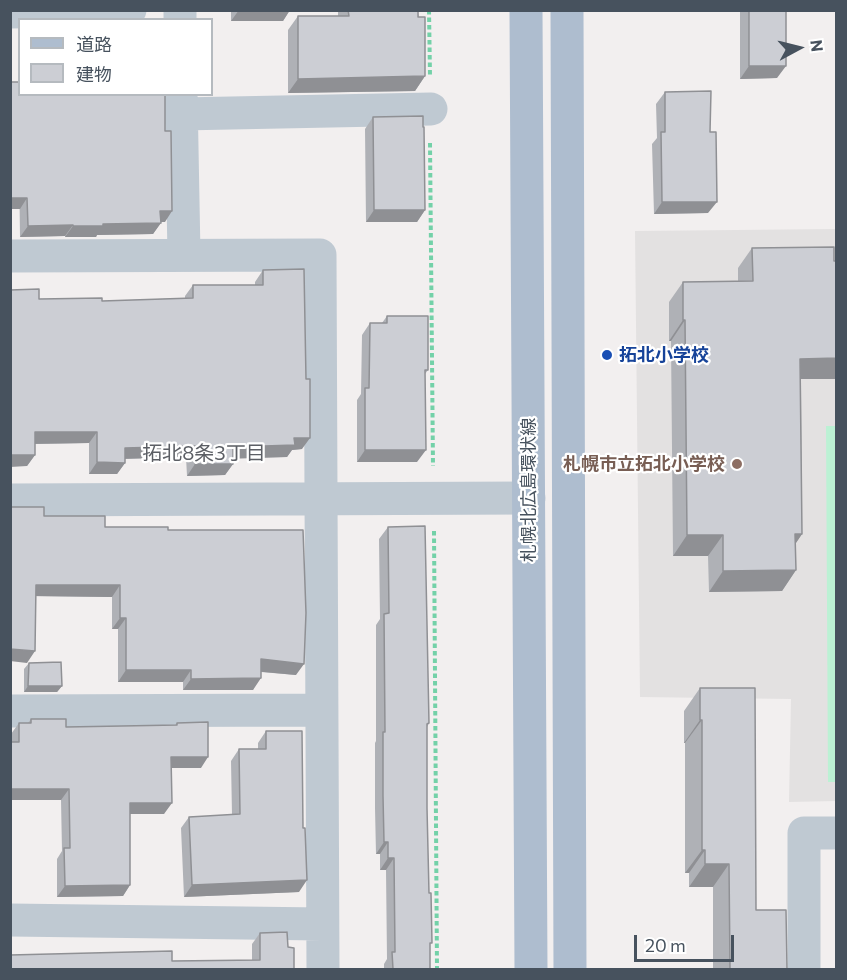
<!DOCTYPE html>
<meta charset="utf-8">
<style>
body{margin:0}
#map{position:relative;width:847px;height:980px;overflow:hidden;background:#f2efef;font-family:Commissioner,"Noto Sans JP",sans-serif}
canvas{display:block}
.frame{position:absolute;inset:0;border:12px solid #47525e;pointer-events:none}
.legend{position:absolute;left:18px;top:18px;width:195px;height:78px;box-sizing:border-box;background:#fff;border:2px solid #b5babf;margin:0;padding:8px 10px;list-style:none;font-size:18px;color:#47525e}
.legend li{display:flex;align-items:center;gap:12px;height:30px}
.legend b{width:30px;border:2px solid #b5babf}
.north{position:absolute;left:769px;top:18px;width:60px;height:60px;-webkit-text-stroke:4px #fff;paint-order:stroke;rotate:83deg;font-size:16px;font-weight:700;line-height:24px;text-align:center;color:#47525e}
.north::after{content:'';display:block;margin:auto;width:21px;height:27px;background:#47525e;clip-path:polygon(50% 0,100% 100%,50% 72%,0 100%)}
.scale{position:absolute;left:634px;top:935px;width:100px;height:27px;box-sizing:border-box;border:3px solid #47525e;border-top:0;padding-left:8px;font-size:18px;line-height:21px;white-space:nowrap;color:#47525e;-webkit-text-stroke:4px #fff;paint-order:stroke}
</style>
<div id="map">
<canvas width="847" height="980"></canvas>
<div class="frame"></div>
<ul class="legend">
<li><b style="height:8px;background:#aebdcf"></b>道路</li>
<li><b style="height:16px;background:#ccced4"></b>建物</li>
</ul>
<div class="north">N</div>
<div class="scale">20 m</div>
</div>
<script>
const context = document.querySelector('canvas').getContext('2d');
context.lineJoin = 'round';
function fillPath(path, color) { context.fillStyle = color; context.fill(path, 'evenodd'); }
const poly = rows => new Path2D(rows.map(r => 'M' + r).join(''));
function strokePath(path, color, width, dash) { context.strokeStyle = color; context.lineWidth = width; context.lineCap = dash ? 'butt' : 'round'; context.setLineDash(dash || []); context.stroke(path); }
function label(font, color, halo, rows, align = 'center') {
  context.font = font + ' Commissioner,"Noto Sans JP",sans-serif'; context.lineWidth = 4.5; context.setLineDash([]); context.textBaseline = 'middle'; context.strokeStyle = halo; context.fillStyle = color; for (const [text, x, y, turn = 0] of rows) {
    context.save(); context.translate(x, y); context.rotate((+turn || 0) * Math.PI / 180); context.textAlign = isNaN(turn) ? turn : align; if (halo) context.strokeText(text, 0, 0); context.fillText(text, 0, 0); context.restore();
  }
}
fillPath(poly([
 [836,229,836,801,789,802,791,699,640,697,635,231]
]), '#e3e1e1');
fillPath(poly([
 [826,426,836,426,836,782,828,782]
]), '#bcf1d4');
strokePath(poly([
 [429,10,430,76],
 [430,143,433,466],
 [434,531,437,970]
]), '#73d1a8', 4, [4.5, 3]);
strokePath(poly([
 [180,10,180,20],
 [10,12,130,10],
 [181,94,184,255],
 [181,114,431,109],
 [10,256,320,255,323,970],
 [10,500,529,498],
 [10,711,321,710],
 [10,920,322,924],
 [804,970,804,833,836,833]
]), '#bfc9d2', 33);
strokePath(poly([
 [526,10,531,970],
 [567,10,570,970]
]), '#aebdcf', 33);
fillPath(poly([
 [231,10,290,10,283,21,231,21],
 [338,10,418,10,425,76,415,91,288,93,288,30,298,16,338,16],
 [740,10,786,10,777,78,740,79],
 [18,88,165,222,161,222,153,234,97,235,96,237,65,237,65,236,20,237],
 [665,92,710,132,708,213,654,214,652,144,657,138,656,104],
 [373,117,425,210,417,222,366,222,365,129],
 [752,248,837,261,837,379,801,379,802,534,795,544,796,570,782,591,709,592,708,556,673,556,671,341,669,341,669,302,683,282,738,281,738,268],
 [263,270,302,449,292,450,287,457,233,458,233,464,225,475,187,476,186,457,125,459,125,463,117,474,89,474,89,443,35,444,35,455,27,466,39,299,102,301,185,298,185,296,193,285,255,285,255,282],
 [387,316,428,370,425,374,417,462,357,462,357,400,361,394,362,335,370,323,382,323],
 [44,516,105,527,168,530,296,675,261,672,253,690,183,690,183,682,118,682,118,629,112,629,112,597,36,596,27,663],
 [388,527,429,723,427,727,427,808,430,969,384,969,384,964,387,959,386,870,380,870,380,854,376,854,375,808,375,743,376,741,376,625,380,619,379,539],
 [29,663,62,686,57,692,24,692,24,669],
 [700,688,756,910,787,969,713,969,713,887,689,887,689,873,685,873,685,743,684,743,684,711],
 [31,719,66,727,175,725,177,723,201,768,171,768,164,814,130,814,130,885,123,896,57,897,57,859,62,851,61,800,10,800,11,734,19,723,28,723],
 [266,731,299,892,184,897,181,828,189,817,232,815,231,761,239,749,258,749,258,743],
 [260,933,288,947,294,969,172,961,252,960,252,944]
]), '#afb1b6');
fillPath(poly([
 [239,10,290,10,283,21,231,21],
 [749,66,786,66,777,78,740,79],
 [425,76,415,91,288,93,298,79],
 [10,198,27,198,20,209,10,209],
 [662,202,717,202,708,213,654,214],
 [374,210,425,210,417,222,366,222],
 [160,211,172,211,165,222,153,222],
 [161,223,153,234,97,235,96,237,65,237,73,226,103,224],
 [73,225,65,236,20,237,28,226],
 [683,320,685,320,671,341,669,341],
 [837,358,837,379,786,379,800,359],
 [35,432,97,432,89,443,27,444],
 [294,438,310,438,302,449,292,450,287,457,225,459,233,447],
 [195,446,186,457,117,459,125,448],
 [365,450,426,450,417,462,357,462],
 [10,455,35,455,27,466,10,467],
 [97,462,125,463,117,474,89,474],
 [195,464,233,464,225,475,187,476],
 [795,534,802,534,788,555],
 [687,535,723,535,708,556,673,556],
 [796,570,782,591,709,592,723,571],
 [36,585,120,585,112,597,28,596],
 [120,618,126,618,118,629,112,629],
 [10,649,35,651,27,663,10,661],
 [261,659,304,664,296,675,253,671],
 [126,670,191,670,183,682,118,682],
 [261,678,253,690,183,690,191,679],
 [28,686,62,686,57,692,24,692],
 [700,720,702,720,685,743,684,743],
 [171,757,208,757,201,768,164,768],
 [10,789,69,789,61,800,10,800],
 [130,803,172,803,164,814,122,814],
 [384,842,388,842,380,854,376,854],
 [702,850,705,850,689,873,685,873],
 [388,858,394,858,386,870,380,870],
 [705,864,729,864,713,887,689,887],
 [307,880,299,892,184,897,192,885],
 [130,885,123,896,57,897,65,886]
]), '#8f9094');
const building = poly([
 [348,10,418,10,418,17,425,17,425,76,298,79,298,16,349,16,348,10],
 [749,10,786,10,786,66,749,66,749,10],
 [10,82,19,82,20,94,165,94,165,131,171,131,172,211,160,211,161,223,103,224,103,226,73,226,73,225,28,226,27,198,10,198,10,82],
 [711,91,710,132,716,132,717,202,662,202,661,132,665,132,665,92,711,91],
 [423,116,423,127,424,127,425,210,374,210,373,117,423,116],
 [834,247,834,261,837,261,837,358,800,359,802,534,795,534,796,570,723,571,723,535,687,535,685,320,683,320,683,282,753,281,752,248,834,247],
 [304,269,306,379,310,379,310,438,294,438,295,445,233,447,233,464,195,464,195,446,125,448,125,463,97,462,97,432,35,432,35,455,10,455,10,290,39,289,39,299,102,298,102,301,193,298,193,285,263,285,263,270,304,269],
 [387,316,428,316,428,370,425,370,426,450,365,450,365,388,369,388,370,323,387,323,387,316],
 [10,507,44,507,44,516,105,516,105,527,168,527,168,530,303,530,306,613,304,664,261,659,261,678,191,679,191,670,126,670,126,618,120,618,120,585,36,585,35,651,10,649,10,507],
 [425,526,429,723,427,724,427,808,429,893,431,893,432,943,430,943,430,969,393,969,392,952,395,952,394,858,388,858,388,842,384,842,383,796,383,732,385,732,384,614,389,613,388,527,425,526],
 [61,662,62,686,28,686,29,663,61,662],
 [700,688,755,688,756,910,786,910,787,969,730,969,729,864,705,864,705,850,702,850,702,720,700,720,700,688],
 [31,719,66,719,66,727,177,725,177,723,208,722,208,757,171,757,172,803,130,803,130,885,65,886,64,848,70,848,69,789,10,789,10,742,19,742,19,723,31,723,31,719],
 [266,731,302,731,303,828,305,828,307,880,192,885,189,817,240,814,239,749,266,749,266,731],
 [287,932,288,947,294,948,294,969,10,969,10,955,172,951,172,961,260,960,260,933,287,932]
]);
fillPath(building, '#ccced4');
strokePath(building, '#8f9094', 1.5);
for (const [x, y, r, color] of [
 [607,355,6,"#1a4fb4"],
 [737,464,6,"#8d6e63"]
]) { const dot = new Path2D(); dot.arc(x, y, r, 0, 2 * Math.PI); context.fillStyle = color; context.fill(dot); strokePath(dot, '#fff', 2); }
label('bold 18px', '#164399', '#fff', [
 ["拓北小学校",619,355]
], 'left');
label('bold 18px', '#785e54', '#fff', [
 ["札幌市立拓北小学校",725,464]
], 'right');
label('18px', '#47525e', '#fff', [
 ["札幌北広島環状線",529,490,-90]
]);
label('20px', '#5c5f65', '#fff', [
 ["拓北8条3丁目",204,453]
]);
</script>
